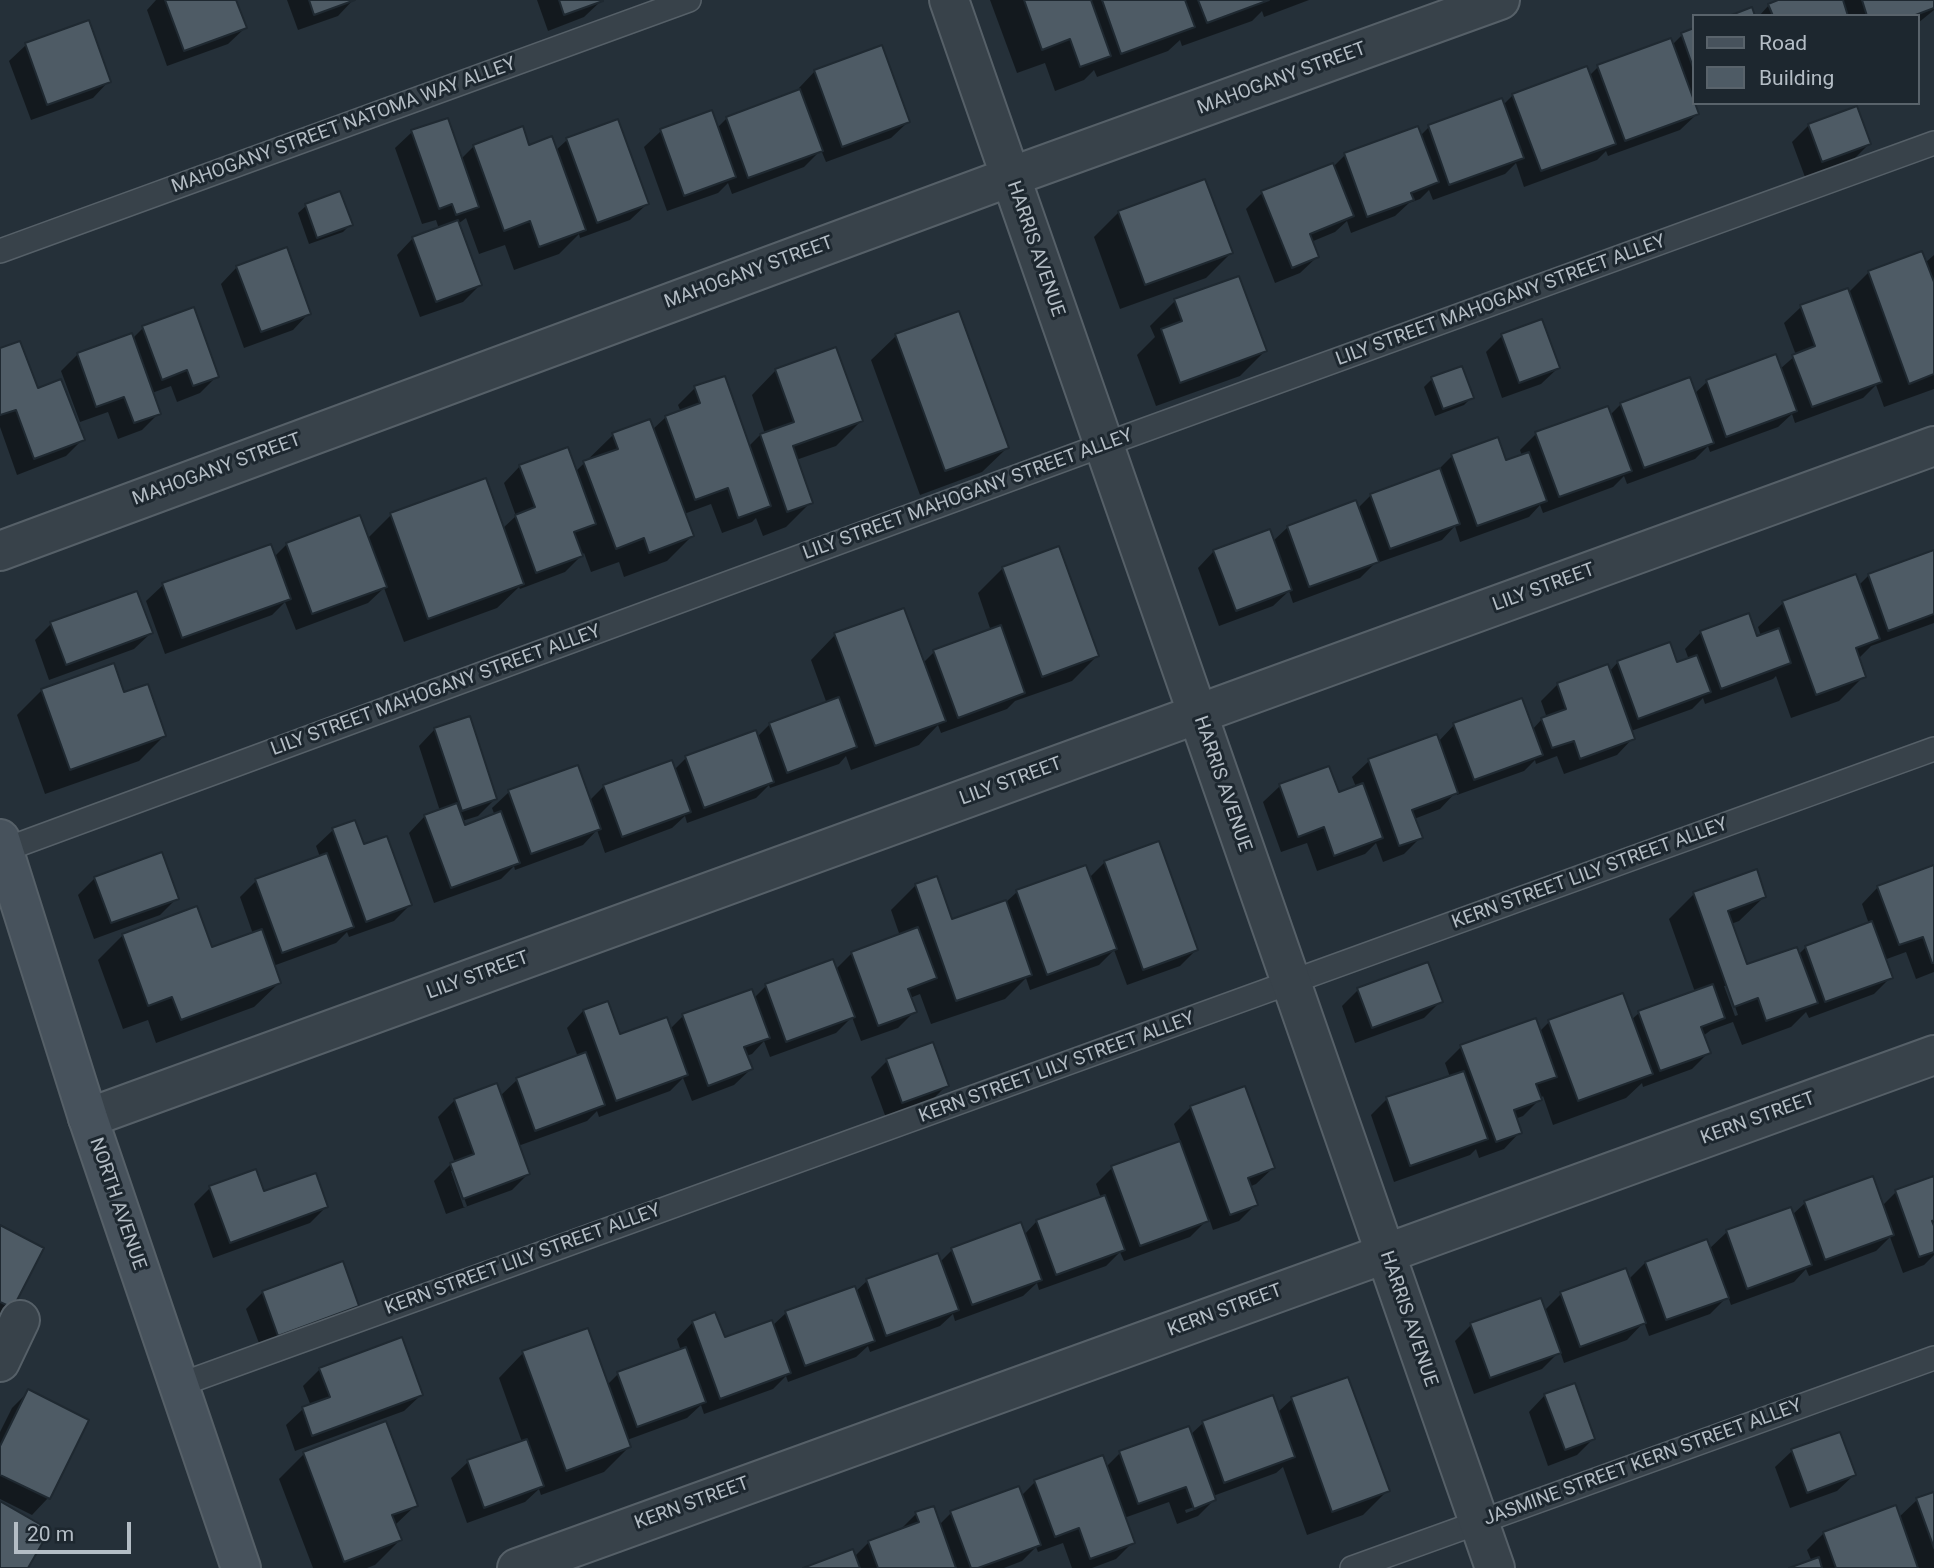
<!DOCTYPE html>
<style>
body{margin:0}
#map{position:relative;width:1934px;height:1568px;overflow:hidden;background:#253039;font-family:Roboto,sans-serif}
canvas{display:block}
.legend{position:absolute;left:1692px;top:14px;width:228px;height:91px;box-sizing:border-box;background:#1d272f;border:2px solid #59636b;margin:0;padding:9px 12px;list-style:none;font-size:21px;color:#b4bdc5}
.legend li{display:flex;align-items:center;gap:14px;height:35px}
.legend b{width:35px;border:2px solid #59636b}
.scale{position:absolute;left:14px;top:1522px;width:117px;height:32px;box-sizing:border-box;border:4px solid #b4bdc5;border-top:0;padding-left:9px;font-size:21px;line-height:24px;white-space:nowrap;color:#b4bdc5;-webkit-text-stroke:5px #1d272f;paint-order:stroke}
</style>
<div id="map">
<canvas width="1934" height="1568"></canvas>
<ul class="legend">
<li><b style="height:9px;background:#47525c"></b>Road</li>
<li><b style="height:19px;background:#4e5b65"></b>Building</li>
</ul>
<div class="scale">20 m</div>
</div>
<script>
const context = document.querySelector('canvas').getContext('2d');
context.lineJoin = 'round';
function fillPath(path, color) { context.fillStyle = color; context.fill(path, 'evenodd'); }
const poly = rows => new Path2D(rows.map(r => 'M' + r).join(''));
function strokePath(path, color, width, dash) { context.strokeStyle = color; context.lineWidth = width; context.lineCap = dash ? 'butt' : 'round'; context.setLineDash(dash || []); context.stroke(path); }
function label(font, color, halo, rows, align = 'center') {
  context.font = font + ' Roboto,sans-serif'; context.lineWidth = 6; context.setLineDash([]); context.textBaseline = 'middle'; context.strokeStyle = halo; context.fillStyle = color; for (const [text, x, y, turn = 0] of rows) {
    context.save(); context.translate(x, y); context.rotate((+turn || 0) * Math.PI / 180); context.textAlign = isNaN(turn) ? turn : align; if (halo) context.strokeText(text, 0, 0); context.fillText(text, 0, 0); context.restore();
  }
}
fillPath(poly([
 [156,0,234,0,245,28,228,44,167,66,147,10],
 [287,0,353,0,338,16,298,30],
 [537,0,601,0,601,1,584,17,548,31],
 [990,0,1309,0,1264,17,1262,11,1252,21,1182,46,1180,40,1168,51,1097,77,1094,70,1084,80,1055,91,1045,63,1017,73],
 [1783,0,1934,0,1934,10,1918,23,1918,16,1759,16,1769,5],
 [1694,30,1694,103,1702,103,1694,106,1697,114,1680,130,1608,156,1606,151,1597,160,1524,187,1516,163,1505,174,1433,200,1429,190,1420,199,1409,203,1395,216,1351,233,1347,221,1335,232,1311,242,1317,257,1300,273,1275,283,1246,209,1262,193,1333,167,1345,155,1420,136,1429,127,1503,105,1513,95,1589,76,1598,67,1672,45,1682,35],
 [26,45,109,81,93,98,31,120,9,61],
 [815,71,908,122,891,138,826,162,821,150,804,167,732,194,728,183,718,193,667,211,644,147,661,131,717,128,727,118,800,91,799,88],
 [1809,125,1869,144,1853,160,1805,177,1792,142],
 [412,132,461,159,474,146,528,147,555,151,567,140,647,204,630,220,580,238,579,234,559,254,514,270,505,245,479,254,466,218,458,224,480,285,463,302,420,317,397,255,413,238,439,229,436,220,422,224,395,148],
 [306,206,351,224,343,232,309,244,298,213],
 [1119,212,1231,253,1206,278,1120,309,1094,237],
 [1934,255,1934,389,1884,407,1876,385,1863,398,1795,423,1792,414,1778,427,1710,452,1708,446,1695,459,1627,484,1624,476,1613,487,1543,513,1540,505,1529,517,1460,542,1455,526,1442,540,1374,564,1360,578,1293,603,1289,591,1273,606,1219,626,1198,568,1214,551,1272,542,1288,527,1358,508,1371,495,1437,471,1452,456,1505,463,1522,456,1520,450,1536,434,1610,415,1621,404,1694,394,1707,382,1780,369,1796,355,1784,323,1801,307,1848,293,1869,272,1925,263],
 [237,267,309,313,293,330,244,348,221,284],
 [1175,301,1265,351,1240,376,1156,406,1137,355,1155,337,1150,326],
 [958,313,1007,448,982,472,920,495,871,360,896,336],
 [143,328,217,376,200,393,177,402,171,386,152,393,159,413,142,430,118,439,108,412,80,422,61,371,78,354,132,339],
 [1502,336,1558,368,1541,384,1502,398,1486,352],
 [0,350,83,439,66,456,17,475,0,427],
 [776,370,861,421,836,446,796,460,811,502,786,527,763,536,756,518,752,522,722,533,711,504,684,514,692,536,667,561,624,577,619,562,591,572,584,553,565,572,520,589,519,587,497,608,404,642,384,588,368,603,296,630,285,602,272,615,165,654,146,601,163,585,274,557,287,544,367,539,391,515,502,529,516,516,504,483,520,466,575,472,613,435,649,422,652,430,666,417,681,412,678,405,695,388,748,447,760,435,765,434,752,395],
 [1432,379,1472,397,1464,405,1435,416,1424,387],
 [1058,548,1097,656,1072,681,1015,701,1007,709,941,733,938,725,919,745,851,770,846,756,839,764,770,788,769,785,756,798,687,823,685,816,672,828,605,853,597,830,583,845,515,870,514,866,501,879,434,903,409,833,425,816,440,811,419,746,435,729,495,799,478,816,462,821,464,827,495,816,492,808,509,792,589,801,604,786,674,770,686,758,756,738,770,724,827,704,811,660,835,635,923,663,934,652,991,631,978,593,1002,569],
 [1934,552,1934,623,1871,646,1858,659,1864,676,1839,701,1791,718,1776,676,1773,679,1705,704,1703,698,1692,709,1631,731,1633,738,1617,755,1564,774,1557,756,1536,764,1535,760,1524,771,1457,795,1456,792,1440,809,1414,819,1421,837,1404,854,1383,862,1376,843,1365,854,1317,871,1307,843,1281,852,1263,802,1280,786,1338,794,1356,787,1352,777,1369,761,1438,742,1454,725,1532,730,1542,719,1547,718,1541,701,1558,684,1609,672,1618,662,1676,665,1689,660,1685,649,1701,632,1756,638,1761,636,1758,627,1783,603,1859,585,1868,576],
 [51,624,151,633,134,649,49,680,35,640],
 [42,690,123,695,164,736,139,761,45,794,17,715],
 [333,830,363,846,410,905,394,921,349,937,347,932,336,943,273,966,279,983,254,1007,156,1043,148,1020,123,1029,98,960,123,935,211,949,253,934,240,897,256,881,320,857,316,846],
 [1105,862,1196,950,1180,966,1127,985,1114,950,1099,965,1030,990,1026,978,1005,999,931,1024,920,994,910,998,915,1011,898,1028,861,1041,852,1017,836,1033,770,1057,764,1041,752,1054,746,1056,751,1069,734,1085,692,1101,683,1078,670,1091,599,1117,597,1111,587,1121,518,1146,528,1174,512,1190,446,1214,434,1181,451,1164,455,1163,438,1117,455,1100,500,1096,517,1080,578,1057,567,1028,583,1011,606,1003,619,1037,670,1029,683,1016,754,998,766,986,835,970,852,953,900,936,891,910,916,885,951,921,1005,903,1017,892,1089,878],
 [451,1171,454,1171,467,1206,464,1208],
 [1934,867,1934,972,1916,979,1906,952,1884,960,1891,977,1874,994,1809,1018,1806,1012,1791,1027,1742,1045,1733,1022,1711,1030,1703,1036,1709,1052,1692,1069,1643,1087,1642,1083,1626,1098,1553,1125,1543,1096,1523,1116,1515,1119,1520,1132,1504,1149,1479,1158,1476,1149,1470,1155,1394,1182,1371,1115,1387,1099,1450,1077,1445,1063,1461,1047,1539,1032,1549,1022,1631,1020,1639,1013,1695,992,1669,919,1694,894,1756,871,1764,897,1739,921,1731,924,1746,966,1798,955,1806,947,1869,924,1862,904,1878,887],
 [1724,986,1728,986,1738,1015,1735,1016],
 [95,878,177,898,160,915,94,939,78,895],
 [1358,990,1441,1001,1424,1018,1355,1043,1342,1006],
 [887,1061,947,1085,930,1102,886,1118,871,1077],
 [1191,1107,1273,1168,1256,1184,1249,1187,1256,1204,1239,1221,1213,1230,1209,1218,1190,1237,1124,1261,1120,1252,1106,1266,1039,1290,1037,1283,1023,1296,955,1321,953,1314,940,1326,870,1352,868,1346,856,1357,788,1382,786,1376,773,1389,704,1414,701,1405,687,1418,627,1440,629,1447,604,1472,541,1495,539,1489,525,1502,467,1523,451,1478,468,1462,522,1442,499,1378,523,1353,607,1385,618,1374,681,1351,677,1339,693,1322,723,1340,772,1326,786,1313,855,1292,867,1281,937,1255,940,1262,952,1250,1024,1235,1037,1221,1101,1198,1096,1184,1112,1168,1181,1143,1174,1124],
 [1934,1178,1934,1255,1924,1265,1903,1273,1890,1237,1876,1251,1809,1276,1806,1269,1794,1282,1731,1305,1728,1296,1710,1314,1649,1336,1644,1322,1627,1340,1564,1363,1560,1351,1542,1369,1474,1394,1455,1341,1471,1325,1544,1311,1561,1294,1628,1280,1645,1263,1709,1249,1727,1232,1792,1215,1805,1203,1872,1179,1882,1206,1896,1192],
 [210,1188,263,1193,326,1207,310,1223,213,1258,194,1204],
 [0,1227,11,1307,0,1319],
 [263,1292,357,1306,340,1323,262,1351,246,1309],
 [320,1369,421,1395,404,1411,295,1451,286,1425,303,1409,311,1406,303,1386],
 [1347,1379,1388,1490,1363,1515,1307,1535,1283,1467,1276,1473,1213,1496,1214,1500,1198,1516,1177,1524,1169,1502,1124,1518,1133,1542,1116,1559,1092,1568,1072,1568,1063,1543,1038,1552,1036,1547,1022,1561,1004,1568,808,1568,854,1557,869,1542,900,1530,916,1514,939,1525,951,1513,1021,1496,1035,1482,1106,1467,1120,1453,1190,1435,1203,1423,1277,1413,1292,1399],
 [1197,1506,1197,1509,1186,1513,1185,1510],
 [28,1392,48,1498,32,1515,0,1499,0,1432,12,1408],
 [1545,1395,1593,1439,1577,1455,1548,1466,1529,1412],
 [1792,1451,1854,1475,1837,1491,1790,1508,1775,1467],
 [304,1454,416,1505,394,1526,400,1540,375,1565,367,1568,313,1568,279,1479],
 [1934,1493,1934,1568,1794,1568,1812,1562,1807,1550,1824,1533,1898,1518,1917,1500]
]), '#0007');
const building = poly([
 [165,0,236,0,247,28,184,51,165,0],
 [309,0,355,0,314,15,309,0],
 [559,0,602,0,603,1,564,15,559,0],
 [1024,0,1091,0,1111,56,1080,67,1070,39,1042,50,1024,0],
 [1102,0,1185,0,1195,27,1121,54,1102,0],
 [1198,0,1269,0,1207,23,1198,0],
 [1778,0,1843,0,1848,16,1773,16,1768,4,1778,0],
 [1862,0,1934,0,1934,8,1913,16,1867,16,1862,0],
 [1752,7,1755,16,1729,16,1752,7],
 [89,20,111,82,47,105,25,43,89,20],
 [1694,28,1694,70,1681,33,1694,28],
 [1671,38,1699,114,1625,141,1597,65,1671,38],
 [882,45,910,122,842,147,814,70,882,45],
 [1587,66,1616,144,1541,171,1512,94,1587,66],
 [800,89,823,151,748,178,726,117,800,89],
 [1502,98,1524,158,1449,185,1428,125,1502,98],
 [1857,106,1871,144,1822,162,1808,124,1857,106],
 [712,110,736,177,684,196,660,129,712,110],
 [448,118,479,207,456,215,452,204,439,209,411,130,448,118],
 [618,119,649,204,597,223,566,138,618,119],
 [523,126,529,145,552,136,586,230,539,247,530,221,504,231,473,145,523,126],
 [1418,126,1439,182,1411,193,1414,200,1367,217,1344,153,1418,126],
 [1333,163,1354,216,1310,234,1319,257,1292,268,1261,191,1333,163],
 [1205,179,1233,253,1145,285,1118,211,1205,179],
 [340,191,353,225,317,238,305,204,340,191],
 [458,220,482,285,436,302,412,237,458,220],
 [287,247,311,314,261,332,236,266,287,247],
 [1922,251,1934,282,1934,374,1909,384,1868,271,1922,251],
 [1239,276,1267,351,1180,383,1161,329,1182,321,1174,299,1239,276],
 [1848,288,1882,382,1812,407,1792,355,1815,346,1800,305,1848,288],
 [194,307,219,377,193,386,187,370,162,380,142,326,194,307],
 [959,311,1009,448,945,471,895,334,959,311],
 [1542,319,1560,368,1519,383,1501,334,1542,319],
 [132,333,161,414,134,423,124,397,96,407,77,353,132,333],
 [20,341,38,388,61,379,85,440,34,459,16,410,0,415,0,348,20,341],
 [836,347,863,421,793,446,813,503,787,512,760,434,794,422,775,369,836,347],
 [1776,354,1797,411,1726,437,1706,380,1776,354],
 [1462,366,1474,398,1443,409,1431,377,1462,366],
 [725,376,771,506,738,518,728,488,695,500,665,416,700,403,694,386,725,376],
 [1690,377,1714,443,1644,468,1620,403,1690,377],
 [1608,406,1632,471,1559,497,1535,432,1608,406],
 [650,419,694,536,649,553,644,538,616,549,583,461,618,449,612,433,650,419],
 [1498,437,1506,460,1529,452,1547,501,1477,526,1451,454,1498,437],
 [568,447,596,524,574,532,583,556,536,573,515,515,535,507,519,465,568,447],
 [1440,468,1460,524,1390,549,1370,494,1440,468],
 [486,478,524,584,428,619,390,513,486,478],
 [1356,500,1379,562,1309,587,1287,526,1356,500],
 [360,515,387,587,312,614,286,543,360,515],
 [1270,529,1292,590,1236,611,1213,550,1270,529],
 [271,544,291,599,182,638,162,583,271,544],
 [1059,546,1099,656,1042,677,1002,567,1059,546],
 [1934,550,1934,614,1888,631,1868,574,1934,550],
 [1856,574,1880,639,1856,648,1866,677,1816,695,1782,601,1856,574],
 [137,591,153,633,66,665,50,622,137,591],
 [904,608,946,721,875,746,834,633,904,608],
 [1749,613,1757,636,1779,628,1791,663,1721,689,1700,631,1749,613],
 [1001,625,1025,693,958,718,933,650,1001,625],
 [1670,642,1677,662,1697,655,1711,692,1638,719,1617,661,1670,642],
 [114,663,124,692,148,684,166,736,70,770,41,689,114,663],
 [1608,664,1635,739,1580,759,1574,741,1552,748,1541,718,1566,709,1557,683,1608,664],
 [839,697,857,747,787,773,769,723,839,697],
 [1522,698,1543,755,1474,780,1453,723,1522,698],
 [470,716,497,799,462,811,434,728,470,716],
 [756,730,774,782,704,808,685,756,756,730],
 [1437,734,1458,793,1412,810,1423,838,1399,846,1368,759,1437,734],
 [672,760,691,812,622,837,603,785,672,760],
 [578,765,601,829,531,854,508,790,578,765],
 [1329,766,1339,792,1363,783,1383,838,1334,856,1324,827,1298,837,1279,784,1329,766],
 [457,803,465,825,501,811,520,863,451,888,424,815,457,803],
 [355,820,364,844,387,836,412,905,366,922,332,828,355,820],
 [1159,841,1198,950,1143,970,1104,861,1159,841],
 [162,852,179,899,111,923,94,877,162,852],
 [327,853,354,927,282,953,255,879,327,853],
 [1086,865,1117,949,1047,975,1016,890,1086,865],
 [1934,865,1934,963,1932,963,1923,937,1899,945,1877,886,1934,865],
 [1757,869,1766,897,1728,911,1747,964,1797,947,1818,1003,1766,1021,1758,998,1734,1007,1693,892,1757,869],
 [937,876,952,919,1006,900,1032,975,956,1001,915,884,937,876],
 [197,906,212,947,262,929,281,983,181,1020,172,997,148,1006,122,934,197,906],
 [1872,921,1893,978,1825,1002,1805,946,1872,921],
 [918,927,937,978,908,989,917,1012,878,1026,851,952,918,927],
 [833,959,855,1017,786,1042,765,984,833,959],
 [1428,962,1443,1002,1372,1028,1357,988,1428,962],
 [1713,984,1725,1018,1701,1027,1711,1053,1660,1071,1638,1011,1713,984],
 [752,989,770,1038,744,1047,753,1069,708,1086,682,1014,752,989],
 [1623,993,1653,1074,1578,1101,1548,1020,1623,993],
 [608,1001,620,1034,667,1017,688,1075,616,1101,583,1010,608,1001],
 [1536,1018,1557,1077,1536,1084,1542,1100,1514,1110,1522,1133,1496,1142,1460,1045,1536,1018],
 [933,1042,949,1086,902,1103,886,1059,933,1042],
 [586,1052,605,1105,535,1131,516,1078,586,1052],
 [1464,1071,1488,1139,1410,1166,1386,1097,1464,1071],
 [497,1083,530,1174,463,1199,450,1163,474,1154,454,1099,497,1083],
 [1245,1086,1275,1168,1248,1178,1258,1205,1230,1215,1190,1106,1245,1086],
 [1180,1141,1209,1221,1140,1246,1111,1166,1180,1141],
 [256,1169,264,1191,316,1173,328,1207,230,1243,209,1186,256,1169],
 [1873,1176,1894,1235,1825,1260,1804,1201,1873,1176],
 [1934,1176,1934,1220,1932,1221,1934,1226,1934,1252,1919,1257,1895,1190,1934,1176],
 [1105,1195,1125,1250,1056,1275,1036,1220,1105,1195],
 [1791,1207,1812,1265,1747,1289,1726,1230,1791,1207],
 [1021,1222,1042,1280,972,1305,951,1248,1021,1222],
 [0,1225,44,1248,13,1308,0,1302,0,1225],
 [1707,1239,1729,1298,1666,1320,1645,1262,1707,1239],
 [938,1253,959,1310,886,1336,866,1279,938,1253],
 [343,1261,359,1306,278,1336,262,1291,343,1261],
 [1626,1268,1646,1323,1580,1347,1560,1292,1626,1268],
 [855,1286,875,1341,805,1366,785,1311,855,1286],
 [1541,1298,1561,1353,1490,1378,1470,1323,1541,1298],
 [715,1312,725,1337,772,1320,791,1373,720,1399,692,1321,715,1312],
 [588,1328,631,1447,566,1471,522,1351,588,1328],
 [402,1337,423,1395,312,1436,302,1407,330,1397,319,1368,402,1337],
 [686,1347,706,1402,637,1427,617,1372,686,1347],
 [1348,1377,1390,1491,1332,1512,1291,1397,1348,1377],
 [1575,1383,1595,1439,1565,1450,1544,1394,1575,1383],
 [28,1389,89,1420,50,1499,0,1475,0,1446,28,1389],
 [1273,1395,1295,1457,1224,1483,1202,1421,1273,1395],
 [386,1421,418,1506,392,1515,402,1540,344,1562,303,1452,386,1421],
 [1189,1426,1216,1500,1194,1509,1186,1487,1138,1504,1119,1451,1189,1426],
 [1840,1432,1856,1475,1807,1493,1791,1449,1840,1432],
 [527,1439,544,1486,484,1508,467,1460,527,1439],
 [1103,1455,1135,1543,1090,1559,1079,1528,1055,1537,1034,1480,1103,1455],
 [1019,1486,1041,1545,978,1568,971,1568,950,1511,1019,1486],
 [1934,1492,1934,1548,1916,1498,1934,1492],
 [0,1501,50,1530,28,1568,0,1568,0,1501],
 [1896,1505,1918,1568,1836,1568,1823,1532,1896,1505],
 [934,1506,956,1568,878,1568,868,1541,919,1522,915,1512,934,1506],
 [853,1549,860,1568,803,1568,853,1549],
 [1819,1557,1822,1568,1789,1568,1819,1557]
]);
fillPath(building, '#4e5b65');
strokePath(building, '#1f2931', 2);
const lane = poly([
 [0,251,689,0],
 [4,850,1103,445,1934,143],
 [179,1385,1934,749],
 [1352,1568,1934,1358]
]);
const street = poly([
 [949,0,1495,1568],
 [0,551,1010,177,1500,0],
 [88,1118,1934,446],
 [0,1362,20,1320],
 [517,1568,1934,1055]
]);
const secondary = poly([
 [0,839,88,1118,241,1568]
]);
strokePath(lane, '#566068', 26);
strokePath(street, '#566068', 42);
strokePath(secondary, '#566068', 42);
strokePath(lane, '#38424a', 23);
strokePath(street, '#38424a', 38);
strokePath(secondary, '#47525c', 38);
label('19px', '#b4bdc5', '#1d272f', [
 ["MAHOGANY STREET",1282,79,-20],
 ["MAHOGANY STREET NATOMA WAY ALLEY",344,126,-20],
 ["HARRIS AVENUE",1035,249,71],
 ["MAHOGANY STREET",749,273,-20],
 ["LILY STREET MAHOGANY STREET ALLEY",1501,301,-20],
 ["MAHOGANY STREET",217,470,-20],
 ["LILY STREET MAHOGANY STREET ALLEY",968,495,-20],
 ["LILY STREET",1544,588,-20],
 ["LILY STREET MAHOGANY STREET ALLEY",436,691,-20],
 ["LILY STREET",1011,782,-20],
 ["HARRIS AVENUE",1222,784,71],
 ["KERN STREET LILY STREET ALLEY",1590,874,-20],
 ["LILY STREET",478,976,-20],
 ["KERN STREET LILY STREET ALLEY",1057,1068,-20],
 ["KERN STREET",1758,1119,-20],
 ["NORTH AVENUE",117,1204,71],
 ["KERN STREET LILY STREET ALLEY",523,1260,-20],
 ["KERN STREET",1225,1311,-20],
 ["HARRIS AVENUE",1408,1319,71],
 ["JASMINE STREET KERN STREET ALLEY",1643,1463,-20],
 ["KERN STREET",692,1504,-20]
]);
</script>
